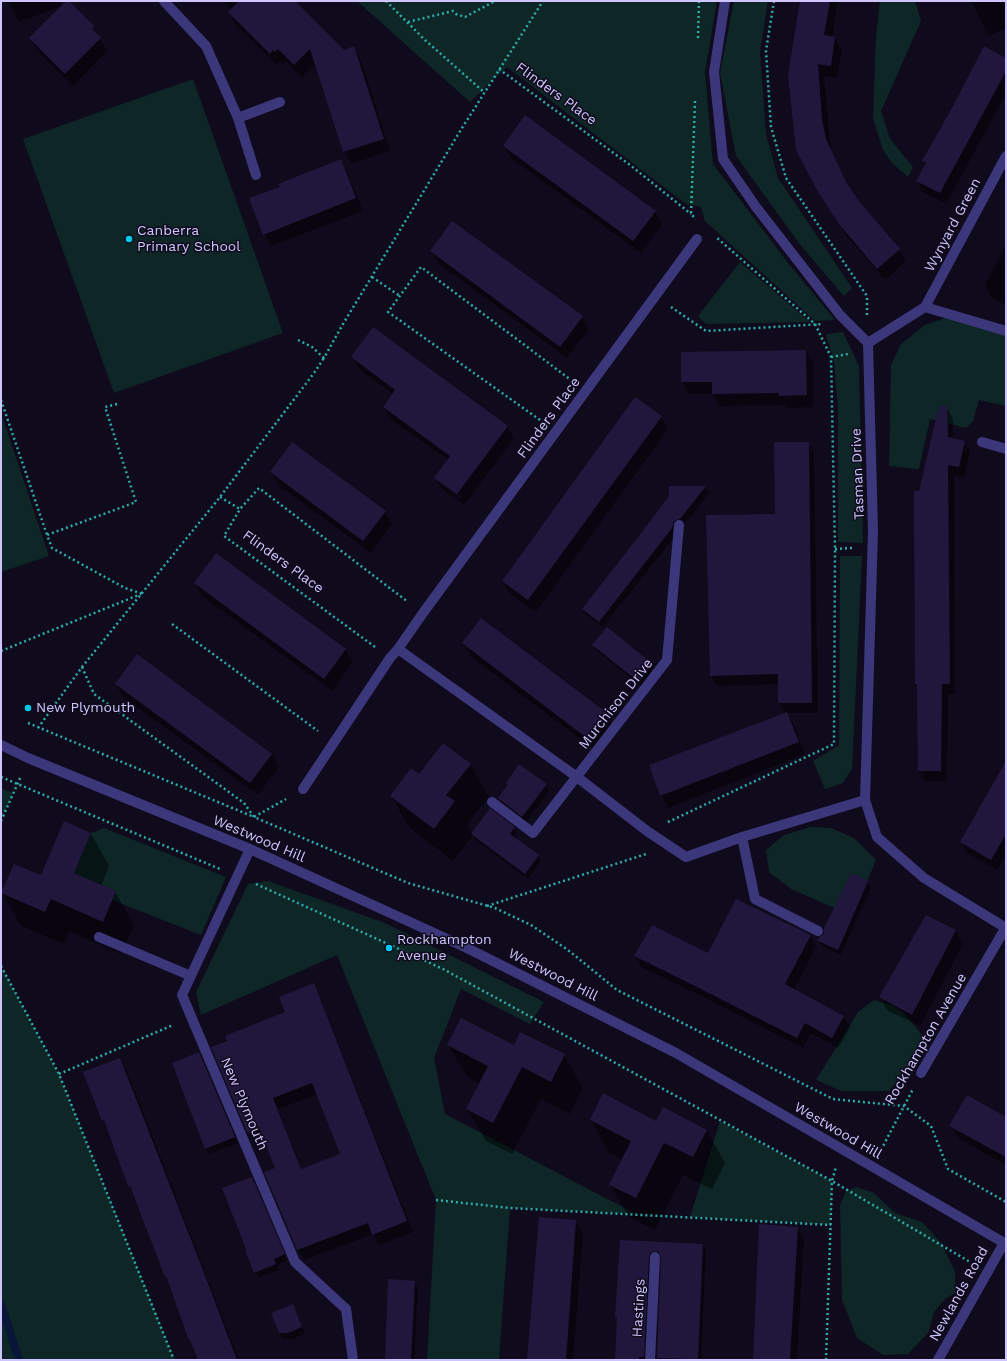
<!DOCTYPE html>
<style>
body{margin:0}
#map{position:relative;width:1007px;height:1361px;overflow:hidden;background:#0f0b1c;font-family:"Work Sans",sans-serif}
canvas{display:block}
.frame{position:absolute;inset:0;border:2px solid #d0c6ff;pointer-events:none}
</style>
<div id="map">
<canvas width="1007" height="1361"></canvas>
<div class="frame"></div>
</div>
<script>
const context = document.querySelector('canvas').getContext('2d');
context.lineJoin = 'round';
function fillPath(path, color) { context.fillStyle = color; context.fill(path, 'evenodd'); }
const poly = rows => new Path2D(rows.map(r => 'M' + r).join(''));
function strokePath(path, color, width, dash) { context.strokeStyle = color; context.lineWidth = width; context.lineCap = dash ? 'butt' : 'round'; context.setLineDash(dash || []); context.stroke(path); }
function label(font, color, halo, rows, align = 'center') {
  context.font = font + ' "Work Sans",sans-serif'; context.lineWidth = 3; context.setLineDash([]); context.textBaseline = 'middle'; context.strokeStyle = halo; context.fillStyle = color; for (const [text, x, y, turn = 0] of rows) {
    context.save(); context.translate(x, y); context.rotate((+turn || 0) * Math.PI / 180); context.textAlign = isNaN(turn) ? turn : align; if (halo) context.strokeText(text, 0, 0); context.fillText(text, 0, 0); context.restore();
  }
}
fillPath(poly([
 [357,1,717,1,705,72,713,164,785,259,835,320,815,321,705,221,701,207,686,204,507,67,470,102],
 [734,1,768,1,760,52,766,134,778,178,852,288,844,296,802,247,736,156,720,73],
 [880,1,915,1,921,21,881,111,890,139,913,167,908,177,892,163,883,150,873,118,876,37],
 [193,79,283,333,114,393,23,139],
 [740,262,810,322,706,324,698,316],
 [948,317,1006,335,1006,406,979,400,973,421,966,428,930,419,919,469,889,466,891,365,901,344,925,325],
 [843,332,859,366,863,543,838,542,838,408,834,362,826,334],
 [2,416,49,556,1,572,1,417],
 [840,556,862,556,852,769,843,783,825,789,813,761,839,745],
 [1,788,13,793,1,821],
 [811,827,831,828,854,838,876,860,853,916,791,889,769,872,766,850,784,835],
 [104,828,226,877,201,935,112,900,116,891,74,873,91,833],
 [268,881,385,923,544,1002,530,1024,461,989,434,1058,445,1114,636,1214,510,1208,499,1360,427,1360,436,1200,337,955,201,1015,196,992,248,884],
 [1,966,59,1074,175,1360,1,1360],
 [874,1000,892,1005,905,1014,923,1036,922,1052,889,1091,842,1091,816,1080,858,1012],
 [720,1121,832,1181,831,1225,690,1217],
 [856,1187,874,1193,895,1213,922,1222,942,1244,955,1272,955,1293,945,1299,934,1312,928,1333,908,1354,883,1355,857,1338,842,1300,840,1205,846,1191]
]), '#0e2626');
fillPath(poly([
 [8,1,60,1,62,6,19,22],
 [223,1,293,1,344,51,354,48,361,60,390,151,351,164,344,151,316,63,302,77,286,61,282,64,280,61,277,65,236,25,229,12,231,10],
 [801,1,838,1,832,38,835,38,842,50,837,78,824,76,829,132,832,152,850,190,858,202,899,250,906,261,885,280,847,236,817,190],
 [971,1,1005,1,1006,28,989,36],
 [30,38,100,39,107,51,73,86,37,50],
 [1006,59,1006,94,946,204,924,193,917,181,926,165,923,161],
 [504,146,655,211,662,224,641,253,511,158],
 [340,160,347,172,363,211,271,246,264,234],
 [1006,245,1006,305,992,298,985,285],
 [431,251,582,317,589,329,567,358,438,263],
 [806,351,813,363,813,407,787,408,786,405,720,406,713,394,689,394,682,382],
 [352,357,507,426,514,438,464,505,442,489,435,478,449,460,390,419,384,407,393,394,359,369],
 [444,484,462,497,460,498,444,486],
 [947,408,953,419,953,439,964,442,970,452,964,477,954,475,955,694,948,694,947,781,925,781,919,771,918,687,916,684,920,492],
 [661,417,668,429,536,612,510,594,503,581],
 [808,443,814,453,818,713,787,713,794,725,805,754,668,808,661,795,785,713,779,703,779,684,717,686,711,676,776,515],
 [271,472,385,512,392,524,371,553,278,485],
 [670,487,705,487,709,493,603,627,586,615,583,609,670,497],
 [195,584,346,650,353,662,332,691,202,596],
 [481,619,606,714,613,726,595,750,470,656,463,643],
 [607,628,652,665,656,671,642,687,597,651,593,645],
 [116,684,272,754,279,767,258,795,123,697],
 [470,764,489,797,467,824,472,833,514,828,517,834,514,838,538,856,541,861,528,879,475,840,473,835,453,861,410,828,391,796,419,775],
 [1006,764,1006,855,997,870,967,853,961,842],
 [507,783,546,785,549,791,526,822,502,804,499,798,508,785],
 [65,823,91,834,109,866,101,886,115,892,134,925,121,954,69,931,64,944,21,926,2,893,41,877],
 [867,882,871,888,841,955,822,946,819,941],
 [926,917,956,931,963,944,920,1026,887,1010,880,997],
 [810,936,816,946,794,990,844,1017,850,1027,838,1048,811,1033,803,1048,698,994,641,967,635,956,709,954],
 [313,984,319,995,413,1232,379,1245,373,1234,304,1260,298,1249,276,1169,264,1138,254,1142,248,1132,212,1048,228,1041,286,1013],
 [318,1094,341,1154,302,1169,278,1109],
 [448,1045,514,1046,564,1055,583,1088,570,1114,541,1099,512,1154,486,1141,467,1109,480,1084,467,1077],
 [199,1053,238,1143,209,1154,205,1149],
 [120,1059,127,1071,239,1360,198,1360,134,1194,129,1186,108,1129,103,1120],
 [604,1095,657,1122,707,1131,725,1163,712,1189,683,1175,655,1230,629,1217,610,1185,623,1160,609,1153,591,1120],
 [1006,1119,1006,1165,958,1138,951,1126],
 [255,1184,287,1261,277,1265,279,1270,259,1278,247,1250],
 [575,1220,583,1233,573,1360,528,1360],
 [797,1228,804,1240,797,1360,754,1360],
 [621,1241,702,1245,706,1251,701,1360,659,1360,658,1357,662,1257,659,1256,647,1360,616,1360,618,1319,616,1317],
 [414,1282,418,1288,414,1360,386,1360],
 [293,1306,305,1334,292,1339,283,1339,280,1333]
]), '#0007');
strokePath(poly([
 [1,1304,19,1360]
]), '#081738', 8);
fillPath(poly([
 [66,1,69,1,94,26,92,29,101,38,65,74,29,38],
 [239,1,295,1,344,50,354,46,384,139,343,152,310,49,294,65,278,49,275,52,273,50,270,54,228,12],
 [800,1,830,1,824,35,835,37,831,66,818,64,822,119,826,139,846,182,859,201,900,249,877,269,839,224,817,190,796,150,788,75],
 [984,46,1006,58,1006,71,940,193,916,181,926,163,922,161,953,106],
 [525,115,656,211,633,241,503,146],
 [341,159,356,198,263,235,249,198,280,187,278,184],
 [452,221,583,316,560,347,430,251],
 [373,327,508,426,457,494,434,478,450,456,383,407,395,390,351,357],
 [806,350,807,395,779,396,779,393,712,394,712,382,681,382,681,352],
 [635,397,662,416,528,600,502,581],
 [939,406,947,407,948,437,965,441,959,467,948,465,950,684,942,684,941,771,918,771,917,684,915,684,914,491,919,491],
 [292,442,386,511,363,541,270,472],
 [774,442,809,442,812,703,778,703,778,674,710,676,706,515,775,514],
 [669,486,706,486,680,519,674,521,672,528,599,622,582,609,639,536,669,496],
 [216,553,346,649,324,679,194,583],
 [481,618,607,713,588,739,462,643],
 [607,627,653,664,639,682,592,645],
 [137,654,272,754,250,783,115,684],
 [787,712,799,742,660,796,649,765],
 [443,743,471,764,446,795,455,801,434,829,390,796,411,768,419,774],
 [1006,761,1006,834,991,860,960,842],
 [519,764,547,784,522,817,498,798,508,784,506,783],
 [490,808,515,827,510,834,539,855,525,874,471,834],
 [64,821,91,833,74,873,116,891,103,922,51,899,45,912,1,893,14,864,41,875],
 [851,873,868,881,838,950,818,941,819,937,824,934,824,928],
 [736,899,811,935,785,984,844,1016,832,1038,805,1023,797,1038,691,984,634,956,652,925,708,953],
 [926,915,956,930,912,1015,879,997],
 [314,983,407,1221,372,1235,368,1223,297,1250,264,1172,275,1168,259,1127,247,1132,211,1047,227,1041,225,1036,285,1012,279,997],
 [312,1083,340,1154,301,1169,273,1098],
 [461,1018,514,1045,520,1032,565,1054,551,1082,522,1067,493,1123,466,1109,488,1066,447,1045],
 [199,1052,235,1137,205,1149,172,1063],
 [120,1058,201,1265,237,1360,198,1360,190,1340,189,1340,166,1276,165,1277,130,1186,128,1186,104,1120,102,1121,83,1072],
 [603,1093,656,1121,663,1107,707,1130,693,1157,664,1143,636,1198,609,1185,631,1141,590,1120],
 [967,1095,1006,1117,1006,1157,949,1126],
 [252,1177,285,1254,274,1259,276,1264,254,1273,245,1250,246,1249,222,1188],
 [539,1217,576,1220,566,1360,527,1360],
 [759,1224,798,1227,790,1360,753,1360],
 [620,1240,703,1244,698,1359,657,1358,661,1257,659,1252,655,1251,650,1253,649,1257,644,1357,639,1357,639,1360,615,1360,617,1317,615,1317],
 [388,1279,415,1281,411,1360,385,1360],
 [293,1304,302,1327,288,1333,279,1333,271,1313]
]), '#21173d');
strokePath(poly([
 [386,1,425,40,485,93],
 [774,1,766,51,771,127,786,178,867,296,867,315],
 [408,22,453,11,456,14,465,17,495,1],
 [698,38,699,1],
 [499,69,630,165,691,214],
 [695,101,691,214,696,219],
 [372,277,400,296],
 [671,307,706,331,823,324],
 [298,340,312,347,324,358,343,324,462,128,543,1],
 [831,357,848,354],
 [1,400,47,535],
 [117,404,105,407,136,502,47,535,52,548,125,588,143,594],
 [540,420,388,312,421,267,571,380],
 [220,497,240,509],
 [835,549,852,548],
 [172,624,318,731],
 [375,647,224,536,240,509,259,488,408,602],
 [1,651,141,594],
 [82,667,94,694,244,803,254,817,408,883,495,908,531,925,568,950,617,990,833,1099,904,1106,931,1126,948,1169,1006,1202],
 [28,723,254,817,286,799],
 [38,728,82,667,220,497,314,373,324,358],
 [1,777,220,869],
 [1,821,21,776],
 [668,822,834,744,835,549,831,357,815,324,716,237],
 [256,884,443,969,832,1181,970,1262],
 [487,906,646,854],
 [1,966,59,1074,174,1360],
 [59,1074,173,1025],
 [881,1150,913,1089],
 [436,1200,510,1208,831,1225],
 [826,1360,832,1181,836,1167]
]), '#2dadab', 2.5, [2, 3]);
strokePath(poly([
 [164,1,206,46,238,118,256,175],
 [725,1,714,72,723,159,756,207,840,315,868,343,873,531,865,800,877,837,924,878,1006,928],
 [238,118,280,102],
 [925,307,1006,156],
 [868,343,925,307,1006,331],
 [982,442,1006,449],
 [398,649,577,777,647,831,686,857,742,837,865,800],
 [303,789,390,658,398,649,423,613,697,239],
 [492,802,533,833,667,660,679,525],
 [742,837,755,899,818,931],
 [250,849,182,995,295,1262,346,1309,353,1360],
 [99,937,191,976],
 [921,1073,1006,927],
 [650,1360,655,1257],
 [938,1360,1004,1243]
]), '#3c367b', 10);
strokePath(poly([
 [1,745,28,758,250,849,467,948,676,1053,1006,1244]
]), '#3c367b', 10);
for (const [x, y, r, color] of [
 [129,239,4,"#01ccf0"],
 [28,708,4,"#01ccf0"],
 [389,948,4,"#01ccf0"]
]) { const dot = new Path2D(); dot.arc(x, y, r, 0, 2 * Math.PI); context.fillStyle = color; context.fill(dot); strokePath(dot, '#0f0b1c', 1.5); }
label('14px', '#d0c6ff', '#0f0b1c', [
 ["Flinders Place",556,94,36],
 ["Wynyard Green",953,225,-62],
 ["Flinders Place",549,418,-54],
 ["Tasman Drive",858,474,-92],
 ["Flinders Place",283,562,36],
 ["Murchison Drive",616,704,-52],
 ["Westwood Hill",259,839,23],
 ["Westwood Hill",553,975,27],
 ["Rockhampton Avenue",926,1039,-60],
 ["New Plymouth",244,1104,67],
 ["Westwood Hill",838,1131,30],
 ["Newlands Road",959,1294,-61],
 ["Hastings",639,1308,-87]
]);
label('14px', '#d0c6ff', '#0f0b1c', [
 ["Canberra",137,231],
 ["Primary School",137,247],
 ["New Plymouth",36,708],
 ["Rockhampton",397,940],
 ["Avenue",397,956]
], 'left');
</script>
